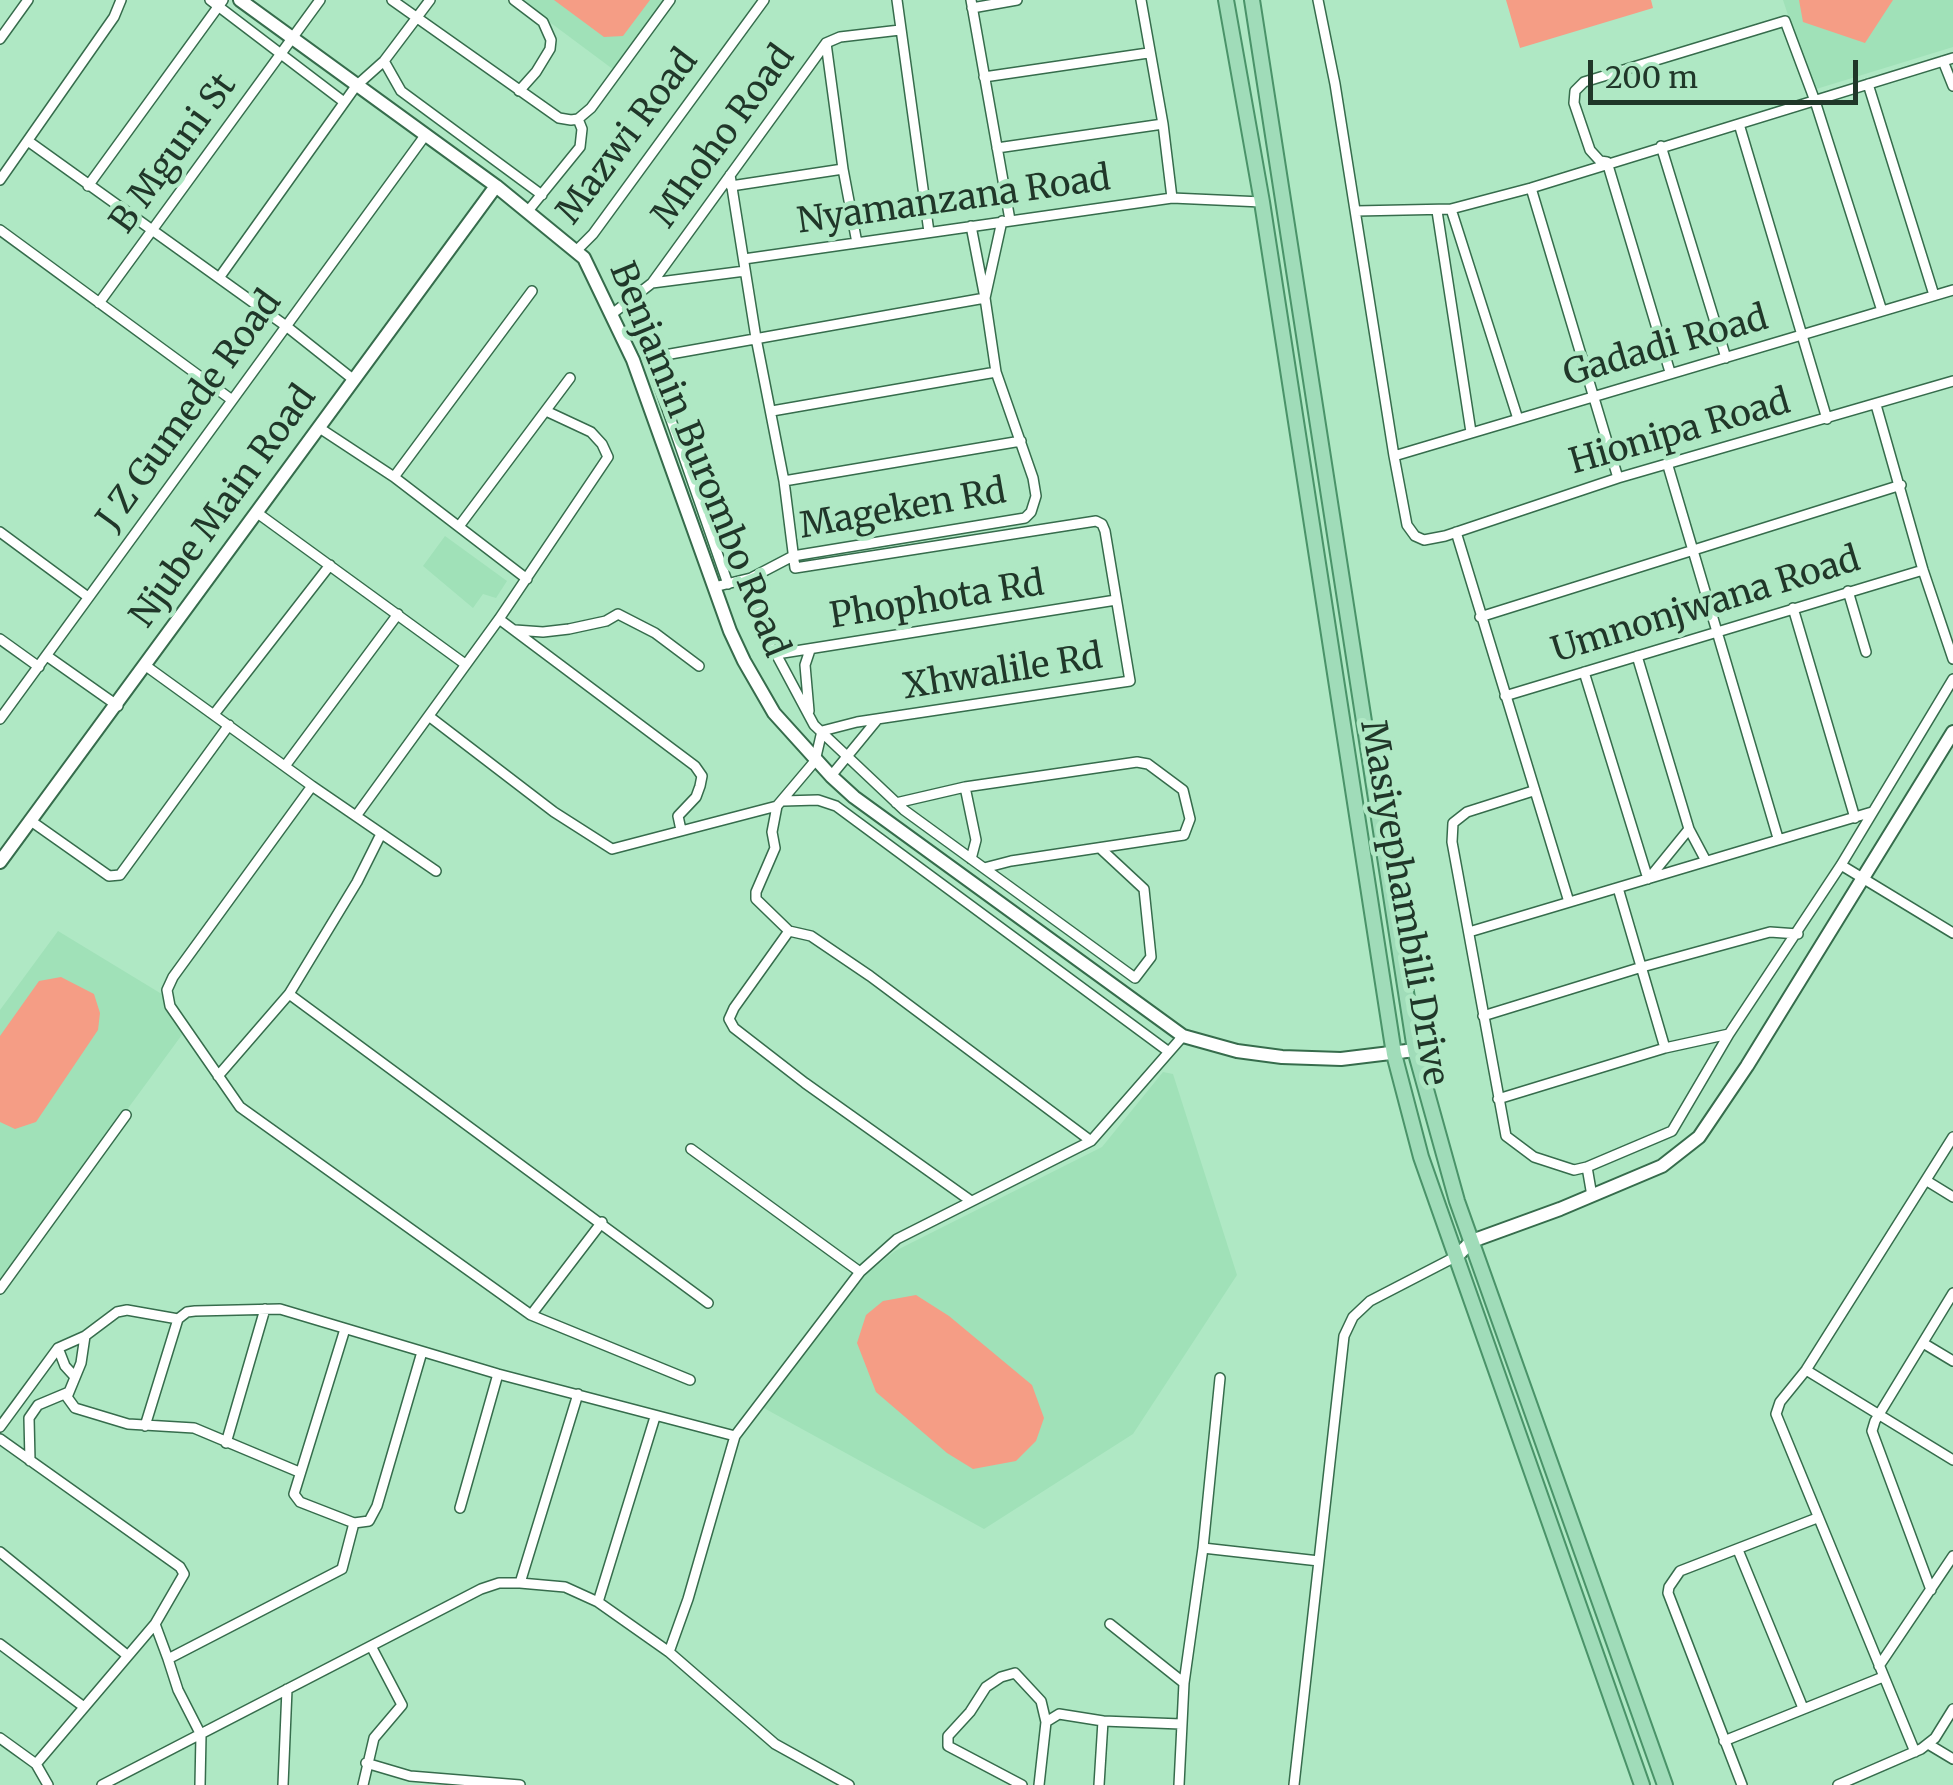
<!DOCTYPE html>
<style>
body{margin:0}
#map{position:relative;width:1953px;height:1785px;overflow:hidden;background:#afe8c4;font-family:Merriweather,serif}
canvas{display:block}
.scale{position:absolute;left:1588px;top:60px;width:270px;height:45px;box-sizing:border-box;border:5px solid #203729;border-top:0;padding-left:12px;font-size:30px;line-height:35px;white-space:nowrap;color:#203729;-webkit-text-stroke:8px #afe8c4;paint-order:stroke}
</style>
<div id="map">
<canvas width="1953" height="1785"></canvas>
<div class="scale">200 m</div>
</div>
<script>
const context = document.querySelector('canvas').getContext('2d');
context.lineJoin = 'round';
function fillPath(path, color) { context.fillStyle = color; context.fill(path, 'evenodd'); }
const poly = rows => new Path2D(rows.map(r => 'M' + r).join(''));
function strokePath(path, color, width, dash) { context.strokeStyle = color; context.lineWidth = width; context.lineCap = dash ? 'butt' : 'round'; context.setLineDash(dash || []); context.stroke(path); }
function label(font, color, halo, rows, align = 'center') {
  context.font = font + ' Merriweather,serif'; context.lineWidth = 9; context.setLineDash([]); context.textBaseline = 'middle'; context.strokeStyle = halo; context.fillStyle = color; for (const [text, x, y, turn = 0] of rows) {
    context.save(); context.translate(x, y); context.rotate((+turn || 0) * Math.PI / 180); context.textAlign = isNaN(turn) ? turn : align; if (halo) context.strokeText(text, 0, 0); context.fillText(text, 0, 0); context.restore();
  }
}
fillPath(poly([
 [520,0,665,0,614,70],
 [1783,0,1953,0,1953,47,1813,90],
 [445,536,507,581,496,598,483,594,473,608,423,566],
 [58,931,165,996,184,1032,0,1283,0,1010],
 [1163,1072,1173,1074,1237,1275,1133,1434,984,1529,762,1407,867,1273,895,1251,1102,1147]
]), '#a0e1b8');
fillPath(poly([
 [554,0,650,0,623,36,604,37],
 [1506,0,1651,0,1653,8,1520,48],
 [1799,0,1893,0,1865,43,1803,22],
 [61,977,94,994,100,1013,98,1030,36,1122,15,1129,0,1122,0,1036,39,981],
 [916,1295,949,1316,1032,1385,1044,1418,1036,1441,1016,1461,973,1469,947,1453,876,1392,857,1343,866,1315,883,1301]
]), '#f59d85');
const street = poly([
 [210,0,344,102],
 [392,0,559,118,571,120,578,119,591,108,670,0],
 [514,0,543,22,551,40,550,49,536,72,519,91],
 [897,0,929,232],
 [971,0,1010,220],
 [1141,0,1163,124,1172,198],
 [1318,0,1335,84,1394,456,1407,525,1415,536,1424,540,1445,536,1618,478,1953,381],
 [972,8,1017,0],
 [0,39,28,0],
 [826,43,843,169,857,243],
 [384,61,401,91,542,195],
 [1943,61,1953,86],
 [984,77,1148,53],
 [1868,84,1934,295],
 [1739,124,1827,419],
 [28,141,286,326,354,380],
 [1661,146,1726,358],
 [997,148,1163,124],
 [730,175,756,338,784,481,795,568,1096,521,1102,524,1105,531,1130,681,857,722,822,731],
 [0,180,114,17,121,0],
 [88,186,223,0],
 [731,186,843,169],
 [1531,188,1618,478],
 [1451,209,1518,419],
 [528,211,580,147,582,129,578,119],
 [1356,211,1451,209,1531,188,1953,58],
 [1437,211,1471,432],
 [0,230,232,400],
 [579,253,577,250,593,234,764,0],
 [744,259,1172,198,1262,202],
 [219,278,356,86,384,61,430,0],
 [652,283,745,271],
 [630,302,728,584],
 [99,303,320,0],
 [612,314,652,283,826,43,840,37,900,30],
 [648,358,985,298,971,226],
 [1670,372,1607,162,1600,161,1590,150,1574,103,1575,91,1584,82,1785,21,1815,101,1882,311],
 [1876,405,1923,570,1953,659],
 [772,411,996,372],
 [318,427,394,477,527,579],
 [1394,456,1953,290],
 [1668,466,1778,838],
 [394,477,532,291],
 [784,481,1021,441],
 [256,512,465,664],
 [460,525,570,378],
 [0,532,88,597],
 [1456,532,1569,902],
 [751,578,765,641,775,652,783,653,1116,600],
 [714,587,751,578,793,556,1025,518,1031,512,1036,496,1033,478,996,372,985,298,1002,221],
 [1848,591,1866,652],
 [1793,608,1855,818],
 [1480,617,1901,485],
 [499,619,695,766,702,776,700,786,696,797,678,816,681,830],
 [515,630,543,632,569,629,606,621,618,614,655,633,699,666],
 [0,639,39,667],
 [775,652,814,725,904,810,1135,978,1151,957,1144,889,1101,849],
 [47,656,118,706],
 [1637,656,1689,829,1706,861],
 [146,666,312,786,436,871],
 [1584,672,1648,879],
 [1505,696,1923,570],
 [809,711,805,665,810,650],
 [215,713,330,565],
 [430,717,554,812,612,849,777,806,815,761,822,731],
 [0,719,424,137],
 [285,766,398,614],
 [831,776,877,720],
 [312,786,173,977,167,990,170,1006,240,1107,531,1315,690,1380],
 [965,787,976,840,971,859],
 [1533,791,1467,812,1453,823,1452,842,1506,1136,1534,1157,1574,1170,1587,1167,1592,1196],
 [783,801,818,800,836,806,1169,1052],
 [896,803,965,787,1137,762,1148,764,1183,790,1190,819,1184,835,1011,861,984,868],
 [777,806,772,832,775,848,756,892,756,899,789,931,811,936,870,976,1091,1141],
 [356,816,499,619,608,457,602,444,591,432,546,411],
 [31,821,109,876,120,875,229,725],
 [1841,865,1953,933],
 [1650,877,1689,829],
 [1618,888,1665,1048],
 [789,931,734,1008,729,1019,734,1028,805,1083,971,1201],
 [1469,932,1872,812],
 [289,994,708,1303],
 [1483,1016,1642,967,1770,932,1798,934],
 [218,1076,289,994,357,882,381,834],
 [1498,1099,1665,1048,1729,1034],
 [691,1149,860,1272],
 [1587,1167,1672,1131,1729,1034,1841,865,1953,679],
 [1927,1181,1953,1197],
 [0,1289,126,1115],
 [531,1315,602,1222],
 [345,1329,294,1494,300,1502,354,1523,369,1521,377,1506,422,1352],
 [85,1336,81,1363,67,1397,75,1408,128,1424,194,1428,299,1472],
 [1923,1343,1953,1361],
 [58,1348,65,1366,75,1377],
 [1806,1370,1953,1460],
 [145,1426,178,1319],
 [0,1427,58,1348,85,1336,117,1312,127,1310,178,1319,187,1312,195,1311,280,1309,498,1374,735,1436],
 [0,1439,180,1567,184,1574,155,1624,36,1764],
 [226,1443,265,1309],
 [30,1461,29,1418,38,1405,69,1392],
 [460,1508,498,1374],
 [1203,1548,1319,1561],
 [1738,1550,1803,1708],
 [0,1552,128,1656],
 [520,1583,578,1394],
 [1931,1590,1872,1431,1875,1421,1953,1293],
 [598,1602,655,1417],
 [155,1624,168,1659,342,1569,354,1523],
 [1110,1624,1184,1683],
 [0,1644,84,1707],
 [669,1652,688,1599,735,1436,860,1272,897,1239,1091,1141,1183,1036],
 [168,1659,178,1690,201,1735,200,1785],
 [1879,1666,1953,1556],
 [0,1738,36,1764,48,1785],
 [1724,1741,1883,1677],
 [1928,1744,1953,1759],
 [1915,1752,1776,1414,1780,1402,1806,1370,1953,1137],
 [366,1763,410,1776,520,1785],
 [102,1785,481,1589,499,1583,520,1583,565,1587,598,1602,669,1652,775,1744,849,1785],
 [283,1785,287,1689],
 [363,1785,374,1738,402,1705,371,1646],
 [1022,1785,948,1746,948,1736,970,1712,986,1687,1001,1677,1015,1673,1041,1701,1046,1722],
 [1039,1785,1046,1722,1059,1714,1103,1721],
 [1099,1785,1103,1721,1181,1724],
 [1179,1785,1184,1683,1203,1548,1220,1378],
 [1294,1785,1344,1336,1353,1317,1370,1301,1457,1256],
 [1742,1785,1668,1593,1669,1587,1680,1571,1817,1518],
 [1838,1785,1921,1749,1935,1738,1953,1709]
]);
const secondary = poly([
 [240,0,496,186,584,258,633,360,730,631,744,661,774,713,831,776,854,797,1183,1036,1237,1051,1282,1057,1341,1059,1415,1050],
 [0,862,496,186],
 [1457,1256,1472,1241,1560,1209,1662,1166,1699,1137,1747,1066,1953,732]
]);
const primary = poly([
 [1226,0,1262,202,1394,1054,1421,1157,1642,1785],
 [1252,0,1415,1050,1457,1201,1665,1785]
]);
strokePath(street, '#366c4c', 12);
strokePath(secondary, '#366c4c', 16);
strokePath(primary, '#4a9369', 18);
strokePath(street, '#fff', 9);
strokePath(secondary, '#fff', 12);
strokePath(primary, '#a0dcb9', 14);
label('35px', '#203729', '#afe8c4', [
 ["Mazwi Road",628,137,-53],
 ["Mhoho Road",724,137,-54],
 ["B Mguni St",174,154,-54],
 ["Nyamanzana Road",954,201,-8],
 ["Gadadi Road",1666,347,-16],
 ["J Z Gumede Road",190,411,-54],
 ["Hionipa Road",1680,433,-16],
 ["Benjamin Burombo Road",698,460,68],
 ["Njube Main Road",224,507,-54],
 ["Mageken Rd",903,510,-10],
 ["Phophota Rd",937,601,-9],
 ["Umnonjwana Road",1706,606,-17],
 ["Xhwalile Rd",1003,673,-9],
 ["Masiyephambili Drive",1403,903,80]
]);
</script>
